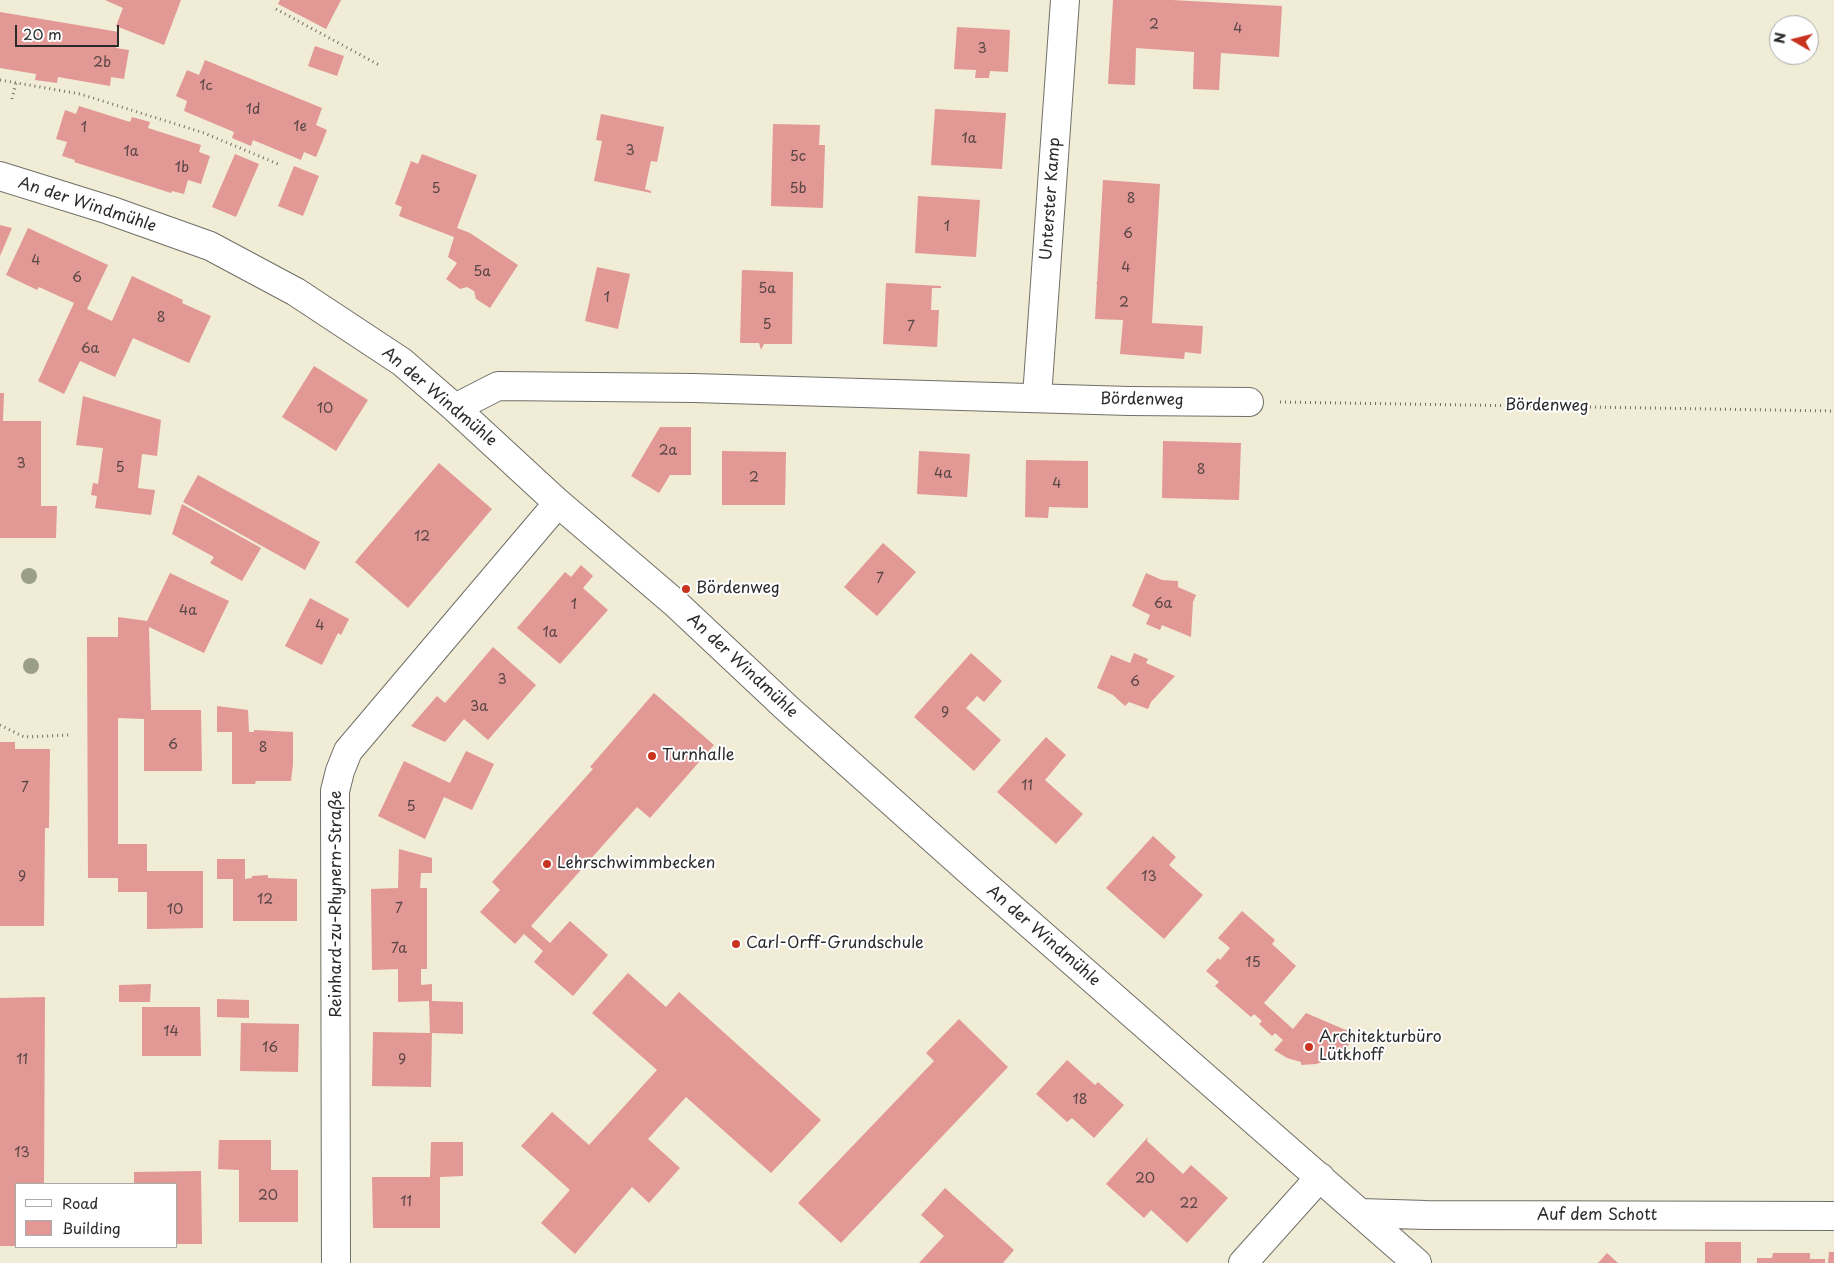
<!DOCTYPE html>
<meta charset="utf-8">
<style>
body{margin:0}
#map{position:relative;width:1834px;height:1263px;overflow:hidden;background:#f0ecd6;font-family:"Playpen Sans",sans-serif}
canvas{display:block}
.legend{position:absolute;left:15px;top:1183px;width:162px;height:65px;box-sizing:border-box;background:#fff;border:1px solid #aaa;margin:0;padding:6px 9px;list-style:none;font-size:15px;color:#2b2b2b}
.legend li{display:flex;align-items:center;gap:10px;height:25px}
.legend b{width:25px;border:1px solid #aaa}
.north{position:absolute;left:1769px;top:15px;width:50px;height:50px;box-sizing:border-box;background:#fff;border:1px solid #aaa;border-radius:50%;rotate:278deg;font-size:14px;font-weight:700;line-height:20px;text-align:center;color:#2b2b2b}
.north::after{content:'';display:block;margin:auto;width:18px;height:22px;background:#c8321e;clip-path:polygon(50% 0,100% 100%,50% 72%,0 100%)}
.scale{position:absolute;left:15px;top:25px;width:104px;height:22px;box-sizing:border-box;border:2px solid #2b2b2b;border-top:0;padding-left:6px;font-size:15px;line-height:18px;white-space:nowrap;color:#2b2b2b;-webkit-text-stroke:4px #fff;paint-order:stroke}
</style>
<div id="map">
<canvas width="1834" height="1263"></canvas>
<ul class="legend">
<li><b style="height:6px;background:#fff"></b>Road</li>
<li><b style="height:14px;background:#e29895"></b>Building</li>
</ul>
<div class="north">N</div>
<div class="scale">20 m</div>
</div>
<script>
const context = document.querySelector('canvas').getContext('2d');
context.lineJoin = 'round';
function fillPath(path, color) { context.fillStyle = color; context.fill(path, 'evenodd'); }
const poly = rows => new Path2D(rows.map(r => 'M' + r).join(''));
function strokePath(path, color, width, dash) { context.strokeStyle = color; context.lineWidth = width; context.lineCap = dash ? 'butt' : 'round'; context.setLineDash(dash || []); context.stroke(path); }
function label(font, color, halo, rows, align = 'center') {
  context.font = font + ' "Playpen Sans",sans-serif'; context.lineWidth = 4; context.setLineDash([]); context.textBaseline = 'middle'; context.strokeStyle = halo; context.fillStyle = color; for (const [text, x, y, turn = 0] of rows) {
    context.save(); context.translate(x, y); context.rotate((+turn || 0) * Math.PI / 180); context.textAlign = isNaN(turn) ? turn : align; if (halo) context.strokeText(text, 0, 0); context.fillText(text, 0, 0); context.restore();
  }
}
fillPath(poly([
 [105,0,181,0,164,45,116,26,123,8],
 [280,0,341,0,326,29,278,4],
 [1113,0,1172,0,1282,6,1279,57,1221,53,1219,90,1193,89,1194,52,1136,48,1135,85,1108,84],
 [0,12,119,32,116,48,129,50,124,79,111,77,110,86,58,77,57,83,35,80,36,74,0,68],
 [957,27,1010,30,1008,72,990,71,989,78,975,78,976,70,954,69],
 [315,46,344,56,337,76,308,66],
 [205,60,322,108,316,125,327,130,316,157,304,152,301,160,253,140,251,146,232,138,234,132,184,111,187,101,176,96,187,70,199,75],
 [79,106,130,122,132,117,143,120,150,122,148,128,201,145,199,152,210,156,201,184,188,180,184,194,172,191,171,193,74,162,75,160,62,156,67,142,56,139,65,110,76,114],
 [935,109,1006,113,1002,169,931,165],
 [601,114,664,127,657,162,651,161,645,189,651,191,651,193,594,181,602,141,596,140],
 [773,124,820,125,819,145,825,145,823,208,771,206],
 [235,154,259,164,236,217,212,207],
 [422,154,477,175,457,228,470,233,518,265,490,308,476,299,474,291,467,287,460,289,446,279,457,263,448,257,454,237,399,216,402,207,395,204,411,161,418,164],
 [294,166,319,176,303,216,278,206],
 [1103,180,1160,184,1152,323,1203,326,1201,354,1185,352,1184,359,1120,354,1123,320,1095,319,1097,284,1095,282,1097,283],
 [918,196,980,200,976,257,915,253],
 [0,225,12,228,0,256],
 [28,228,108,265,87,309,112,321,132,276,183,300,182,303,211,316,189,363,133,338,115,377,80,361,64,394,38,381,74,303,39,287,37,290,6,275],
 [597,267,630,274,618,329,585,321],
 [742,270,793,272,792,344,764,344,761,350,759,343,740,343],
 [886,283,941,286,941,288,932,288,931,310,939,310,937,347,883,344],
 [314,366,368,400,336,451,282,417],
 [0,393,4,393,3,421,41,421,41,506,57,506,56,538,0,538],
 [83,396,161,420,157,456,142,454,138,488,155,490,151,515,95,508,97,496,91,495,93,483,98,484,103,448,76,445],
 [660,427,691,427,691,475,670,475,659,493,631,476],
 [1163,441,1241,443,1239,500,1162,498],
 [722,451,786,452,785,505,722,505],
 [919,451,970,454,967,497,917,494],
 [1026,460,1088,461,1088,508,1049,507,1048,518,1025,517],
 [439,463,492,509,408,608,355,562],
 [198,475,320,542,305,570,183,502],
 [182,504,261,548,242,581,210,563,214,557,172,534],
 [883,543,916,572,877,616,844,587],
 [581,565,593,576,583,588,608,610,560,664,517,628,565,572,571,577],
 [170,573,229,601,204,653,149,627,151,710,201,710,202,771,144,771,144,719,118,718,118,844,147,844,147,871,203,871,203,928,147,929,147,892,118,892,118,878,88,878,87,637,118,637,118,617,147,621],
 [1146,573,1162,580,1178,581,1178,587,1196,595,1193,602,1191,637,1162,625,1160,630,1146,624,1150,615,1132,606],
 [310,598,349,619,341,635,338,633,322,665,285,646],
 [493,647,536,685,488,740,464,719,445,742,411,726,437,696,445,703],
 [971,653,1002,681,984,702,977,696,966,708,1001,740,974,771,914,717],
 [1134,653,1148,659,1146,663,1175,676,1151,702,1148,709,1129,702,1125,706,1113,695,1097,688,1111,655,1130,663],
 [654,693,714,745,650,818,637,807,531,926,550,943,570,921,608,955,573,996,534,962,543,951,524,934,515,944,480,912,500,890,492,882,593,769,590,767],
 [217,706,248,710,249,732,254,732,254,730,293,732,293,764,291,781,256,781,255,784,232,784,232,732,217,732],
 [1046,737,1066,755,1045,780,1083,814,1056,844,997,792],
 [0,742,15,742,15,749,50,749,49,828,45,828,44,926,0,926],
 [466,751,494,764,472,810,444,797,425,839,378,816,404,761,450,783],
 [1153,836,1176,857,1169,865,1203,895,1164,939,1106,888],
 [399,849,432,858,432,873,421,873,420,888,427,888,427,969,421,969,421,985,432,984,432,1001,463,1002,463,1034,432,1033,431,1087,372,1086,373,1032,430,1033,429,1001,398,1002,398,969,372,970,371,889,398,888],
 [217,859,245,859,245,879,252,878,252,876,268,875,268,878,297,879,297,921,233,921,233,879,217,879],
 [1242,911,1275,940,1272,944,1296,966,1264,1003,1293,1029,1306,1013,1355,1034,1346,1049,1332,1061,1331,1059,1316,1064,1301,1065,1301,1062,1287,1058,1274,1050,1283,1040,1275,1033,1272,1036,1259,1024,1262,1021,1254,1014,1251,1017,1215,986,1219,982,1206,971,1218,958,1220,960,1230,948,1218,938],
 [628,973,666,1007,679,992,821,1120,771,1173,686,1097,648,1139,680,1168,649,1203,632,1187,575,1254,541,1223,570,1190,521,1146,552,1112,589,1145,657,1070,592,1013],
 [151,984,150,1002,119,1002,119,985],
 [45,997,44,1184,16,1184,16,1246,0,1246,0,998],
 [217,999,249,1000,249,1018,217,1017],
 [142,1007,200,1007,201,1056,142,1056],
 [959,1019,1008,1067,841,1243,798,1203,934,1061,926,1053],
 [241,1023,299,1024,298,1072,240,1071],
 [1067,1060,1095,1085,1098,1082,1124,1105,1094,1138,1072,1118,1067,1122,1036,1094],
 [1148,1137,1147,1141,1183,1174,1191,1165,1228,1198,1187,1243,1151,1210,1144,1218,1106,1184],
 [219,1140,271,1140,271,1170,298,1170,298,1222,239,1222,239,1170,218,1169],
 [431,1142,463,1142,463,1176,440,1177,440,1228,373,1228,372,1177,430,1177],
 [201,1171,202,1244,176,1244,176,1184,134,1184,134,1172],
 [945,1188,1014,1250,1003,1263,919,1263,944,1236,921,1215],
 [1705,1242,1741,1242,1741,1263,1705,1263],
 [1829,1252,1834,1252,1834,1263,1828,1263],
 [1607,1253,1618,1263,1598,1263],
 [1773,1253,1810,1253,1810,1259,1825,1259,1825,1263,1757,1263,1757,1258,1772,1258]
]), '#e29895');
const minor = poly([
 [0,176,109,210,210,246,296,292,402,362,455,408,558,503,675,603,789,710,975,876,1417,1263],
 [1037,397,1065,0],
 [455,408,498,386,694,388,1129,401,1249,402],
 [1360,1213,1426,1215,1834,1216],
 [336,1263,335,791,340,771,348,751,558,503],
 [1243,1263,1320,1177]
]);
strokePath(minor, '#706f67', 30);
strokePath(poly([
 [276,9,379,65],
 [0,80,80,94,204,133,278,164],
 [12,99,16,83],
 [1280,402,1834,411],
 [0,725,24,737,69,735]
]), '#706f67', 3, [1, 4]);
strokePath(minor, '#fff', 28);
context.fillStyle = '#9a9f85';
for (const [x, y] of [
 [29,576],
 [31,666]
]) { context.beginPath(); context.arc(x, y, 8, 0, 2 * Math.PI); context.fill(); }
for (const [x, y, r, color] of [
 [686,589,5,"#c8321e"],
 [652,756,5,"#c8321e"],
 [547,864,5,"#c8321e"],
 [736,944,5,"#c8321e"],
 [1309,1047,5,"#c8321e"]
]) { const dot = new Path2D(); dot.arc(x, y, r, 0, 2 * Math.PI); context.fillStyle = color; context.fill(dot); strokePath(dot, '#fff', 2); }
label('14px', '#594646', null, [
 ["2",1154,25],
 ["4",1238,29],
 ["3",982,49],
 ["2b",102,63],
 ["1c",206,86],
 ["1d",253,110],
 ["1e",300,127],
 ["1",84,128],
 ["1a",969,139],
 ["3",630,151],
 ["1a",131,152],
 ["5c",798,157],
 ["1b",182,168],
 ["5",436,189],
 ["5b",798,189],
 ["8",1131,199],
 ["1",947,227],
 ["6",1128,234],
 ["4",36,261],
 ["4",1126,268],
 ["5a",482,272],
 ["6",77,278],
 ["5a",767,289],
 ["1",607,298],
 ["2",1124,303],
 ["8",161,318],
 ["5",767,325],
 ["7",911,327],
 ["6a",90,349],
 ["10",325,409],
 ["2a",668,451],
 ["3",21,464],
 ["5",120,468],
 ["8",1201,470],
 ["4a",943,474],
 ["2",754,478],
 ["4",1057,484],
 ["12",422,537],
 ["7",880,579],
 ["6a",1163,604],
 ["1",574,605],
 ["4a",188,611],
 ["4",320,626],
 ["1a",550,633],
 ["3",502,680],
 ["6",1135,682],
 ["3a",479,707],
 ["9",945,713],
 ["6",173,745],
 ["8",263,748],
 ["11",1027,786],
 ["7",25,788],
 ["5",411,807],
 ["9",22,877],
 ["13",1149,877],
 ["12",265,900],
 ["7",399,909],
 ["10",175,910],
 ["7a",399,949],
 ["15",1253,963],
 ["14",171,1032],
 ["16",270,1048],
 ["11",22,1060],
 ["9",402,1060],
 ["18",1080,1100],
 ["13",22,1153],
 ["20",1145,1179],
 ["20",268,1196],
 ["11",406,1202],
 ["22",1189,1204]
]);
label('16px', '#2b2b2b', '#fff', [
 ["Unterster Kamp",1051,199,-86],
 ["An der Windmühle",87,205,18],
 ["An der Windmühle",439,397,40],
 ["Bördenweg",1142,400,1],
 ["Bördenweg",1547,406,1],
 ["An der Windmühle",742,666,43],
 ["Reinhard-zu-Rhynern-Straße",337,904,-90],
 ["An der Windmühle",1043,936,41],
 ["Auf dem Schott",1597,1216]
]);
label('16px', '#2b2b2b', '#fff', [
 ["Bördenweg",696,589],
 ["Turnhalle",662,756],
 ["Lehrschwimmbecken",557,864],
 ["Carl-Orff-Grundschule",746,944],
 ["Architekturbüro",1319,1038],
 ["Lütkhoff",1319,1056]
], 'left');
</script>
